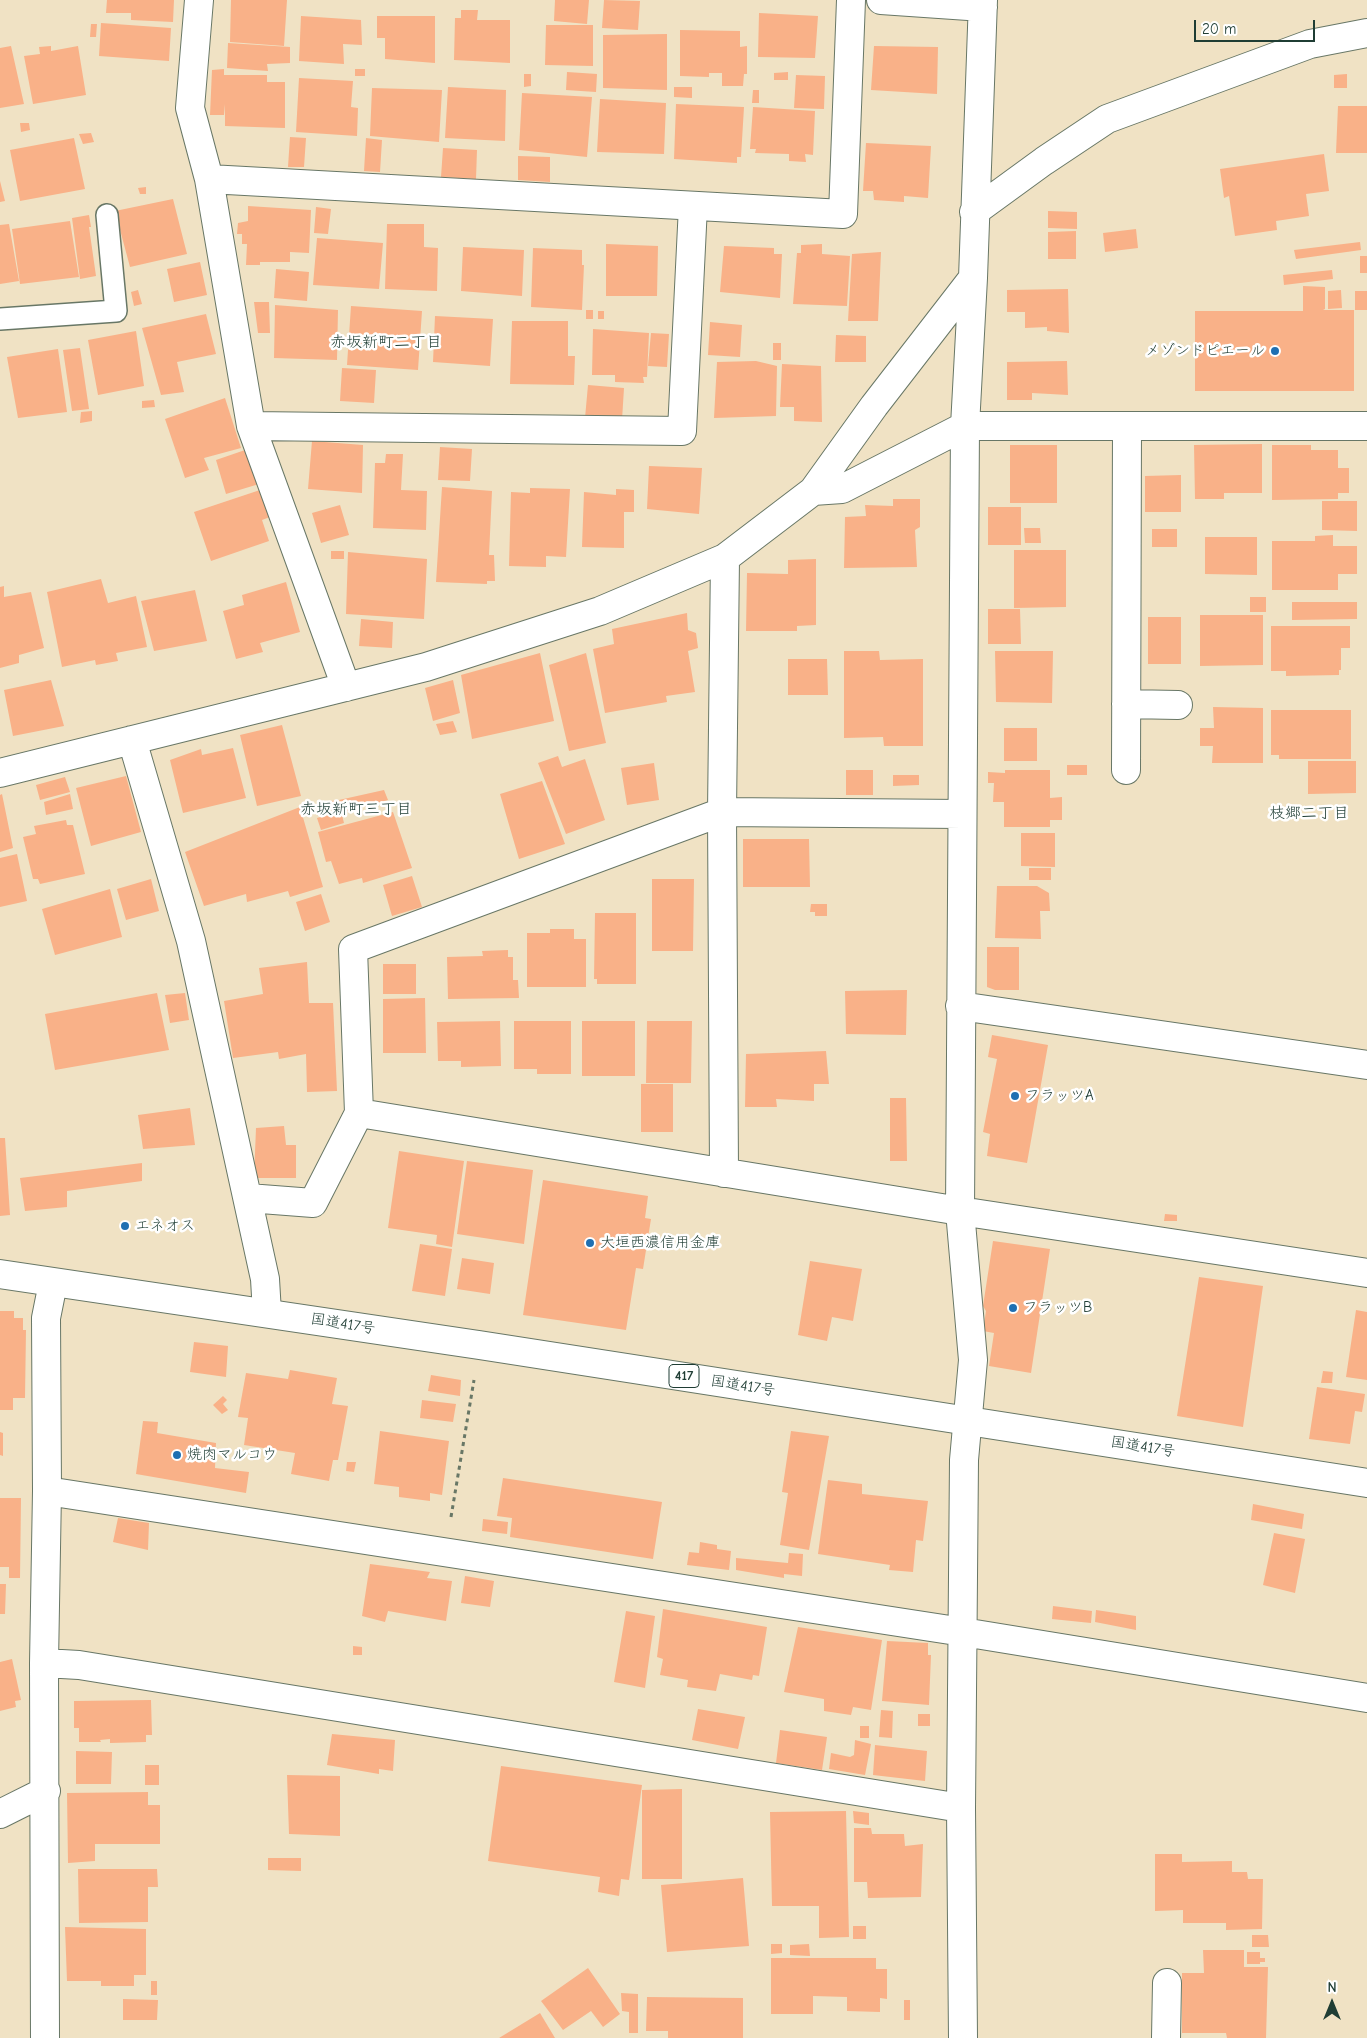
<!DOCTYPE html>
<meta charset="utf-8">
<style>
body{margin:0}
#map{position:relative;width:1367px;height:2038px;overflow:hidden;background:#f0e2c4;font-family:"Comic Neue",sans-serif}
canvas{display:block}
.north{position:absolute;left:1307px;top:1978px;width:50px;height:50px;-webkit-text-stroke:4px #fff;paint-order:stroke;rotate:0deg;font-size:14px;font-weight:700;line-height:20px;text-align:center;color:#1f3d34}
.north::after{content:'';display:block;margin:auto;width:18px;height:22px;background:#1f3d34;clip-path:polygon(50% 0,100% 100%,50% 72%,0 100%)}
.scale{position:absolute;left:1194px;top:20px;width:121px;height:22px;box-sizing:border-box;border:2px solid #1f3d34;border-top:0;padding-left:6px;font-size:15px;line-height:18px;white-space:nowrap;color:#1f3d34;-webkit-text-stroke:4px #fff;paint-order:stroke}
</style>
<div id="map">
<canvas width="1367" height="2038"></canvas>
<div class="north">N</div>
<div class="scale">20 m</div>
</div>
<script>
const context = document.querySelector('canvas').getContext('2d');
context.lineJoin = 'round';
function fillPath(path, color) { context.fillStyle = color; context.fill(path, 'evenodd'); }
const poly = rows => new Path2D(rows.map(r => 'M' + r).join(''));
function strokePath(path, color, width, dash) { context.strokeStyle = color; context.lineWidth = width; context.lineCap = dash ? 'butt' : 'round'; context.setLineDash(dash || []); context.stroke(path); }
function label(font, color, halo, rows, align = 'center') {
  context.font = font + ' "Comic Neue","Klee One",sans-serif'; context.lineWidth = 5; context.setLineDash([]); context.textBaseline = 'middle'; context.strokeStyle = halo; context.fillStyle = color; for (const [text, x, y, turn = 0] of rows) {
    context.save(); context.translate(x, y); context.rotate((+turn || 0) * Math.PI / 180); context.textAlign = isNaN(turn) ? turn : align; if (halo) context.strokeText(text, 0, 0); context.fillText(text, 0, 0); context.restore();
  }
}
fillPath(poly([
 [107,0,174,0,173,22,131,20,131,13,106,13],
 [231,0,287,0,284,46,230,42],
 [555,0,589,0,587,24,554,21],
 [604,0,640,1,638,30,602,28],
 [461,10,478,10,477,20,510,20,510,63,454,60,455,18,461,18],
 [759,13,818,16,815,58,758,57],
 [301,16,361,20,362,45,343,44,344,64,299,61],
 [377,16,435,16,435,63,385,59,385,38,377,38],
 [101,23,171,28,169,61,99,56],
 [91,24,97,24,96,37,90,37],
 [546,25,593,25,593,66,545,65],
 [680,30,740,31,740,47,747,46,747,74,744,74,743,86,722,86,722,73,709,73,709,77,680,76],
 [667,34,667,90,603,88,603,35],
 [228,43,290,47,290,63,267,64,268,71,227,68],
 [11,46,24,104,0,108,0,48],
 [51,46,51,51,78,46,86,95,33,104,24,56,40,54,39,47],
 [874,46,938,47,937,94,871,90],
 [224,69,224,75,267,75,267,82,285,82,285,128,225,126,225,104,224,115,210,115,212,70],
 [355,69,365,69,365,76,355,76],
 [567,72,597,74,596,92,566,90],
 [788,72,788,80,774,80,774,73],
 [524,74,531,74,531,86,524,87],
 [1347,74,1347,88,1334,88,1334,75],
 [796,75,825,76,824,109,794,108],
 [299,78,353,81,351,107,358,108,357,136,296,132],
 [448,87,506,90,505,141,445,138],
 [674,87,692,87,692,98,674,97],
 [372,88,442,90,439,142,370,136],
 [753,90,759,90,759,103,752,103],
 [522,93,592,97,587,157,519,150],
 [600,99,666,103,664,154,597,152],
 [676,104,744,107,741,157,737,157,737,163,674,159],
 [1338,106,1367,106,1367,153,1336,153],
 [753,107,815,111,813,155,805,154,806,162,789,161,789,154,755,153,756,149,750,149],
 [20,123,29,123,30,130,21,132],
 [91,133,94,142,83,144,79,134],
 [290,137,306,138,304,167,288,167],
 [74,138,85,189,20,201,10,150],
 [366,138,382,140,380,172,364,171],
 [866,143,931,146,928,198,904,196,904,202,874,200,873,191,863,191],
 [443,148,477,150,476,179,441,177],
 [1324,154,1329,191,1306,194,1309,216,1276,221,1277,230,1235,236,1229,196,1224,198,1220,169],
 [518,156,550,157,550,182,518,180],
 [0,181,5,201,0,202],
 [146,187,146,194,140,194,138,188],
 [173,199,187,254,130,267,115,211],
 [248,206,311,210,309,253,290,252,290,262,260,262,260,265,246,265,247,244,242,244,242,234,237,234,238,223,248,221],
 [316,207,331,209,328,234,314,233],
 [1048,211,1077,212,1077,229,1048,228],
 [89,215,91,227,89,227,96,276,80,279,72,218],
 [70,221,79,277,20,284,12,229],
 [9,224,19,281,0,284,0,225],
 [387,224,424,224,424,247,438,248,437,291,385,289],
 [1136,229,1138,248,1105,252,1103,233],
 [1076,231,1076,259,1048,259,1048,232],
 [317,238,383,243,379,289,313,285],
 [1360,242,1361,250,1296,259,1294,250],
 [606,244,658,246,657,296,606,296],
 [822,244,822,254,850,256,847,306,793,304,797,253,801,253,801,245],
 [724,246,774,248,774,254,782,254,780,298,720,292],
 [463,247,524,250,522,296,461,291],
 [533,248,582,250,582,265,584,265,582,310,531,307],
 [881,252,878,321,848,321,852,254],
 [1360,256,1367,256,1367,273,1360,273],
 [200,262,207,295,174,302,167,269],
 [276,269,309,272,307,301,274,298],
 [1332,270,1333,279,1284,285,1283,275],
 [1303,286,1325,287,1325,309,1323,310,1354,310,1354,391,1195,391,1195,311,1303,311],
 [1068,289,1069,333,1047,331,1047,327,1025,328,1025,312,1007,312,1007,290],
 [138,290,142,304,134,306,131,292],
 [1341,290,1342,308,1328,309,1328,291],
 [1355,291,1367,291,1367,310,1355,310],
 [254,302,269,302,270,333,258,333],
 [275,305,338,310,337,360,274,358],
 [351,306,422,311,418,370,347,365],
 [586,310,593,310,593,319,586,319],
 [598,311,604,311,604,319,598,319],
 [206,314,216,354,177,362,184,392,161,395,142,328],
 [435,316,493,319,490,366,433,362],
 [512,321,568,321,568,356,575,356,574,385,510,384],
 [710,322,742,325,740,357,708,355],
 [593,329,649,333,647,377,643,377,644,383,615,382,615,375,592,375],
 [136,331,144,386,98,395,88,340],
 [651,333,669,334,667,367,648,366],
 [836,335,866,336,866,362,835,362],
 [773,343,781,343,781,360,773,360],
 [80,348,89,409,72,411,63,350],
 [58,349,67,412,18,418,7,357],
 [756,361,777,366,776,416,714,418,717,362],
 [1067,361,1068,395,1032,393,1032,400,1007,400,1007,362],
 [782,364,821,366,822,422,794,421,794,407,780,407],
 [342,368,376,370,374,403,340,401],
 [588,385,624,388,622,420,585,418],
 [225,398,241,448,204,458,209,470,185,478,165,419],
 [154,400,155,407,142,408,142,401],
 [92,411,92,421,80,423,81,412],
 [312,441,363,445,362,493,308,489],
 [1262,444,1262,493,1224,493,1224,499,1195,499,1194,445],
 [1010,445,1057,445,1057,503,1010,503],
 [1272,445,1311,445,1311,450,1338,450,1338,468,1349,468,1349,493,1338,493,1338,499,1272,500],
 [440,447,472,449,470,481,438,480],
 [248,449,259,484,226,494,216,460],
 [386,454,403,454,401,490,427,491,426,530,373,528,375,463,385,463],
 [649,466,702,468,699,514,647,509],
 [1181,475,1181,512,1145,512,1145,476],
 [442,487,492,491,489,555,494,555,495,581,487,581,487,584,436,582],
 [530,488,570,489,566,557,546,556,546,567,509,566,511,492,530,493],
 [616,489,634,490,634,512,624,512,624,548,582,547,584,492,616,495],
 [260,490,270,517,262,520,269,541,211,561,194,512],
 [893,499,920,499,920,527,915,530,917,567,844,568,845,517,866,516,865,505,893,506],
 [1322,501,1357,501,1357,531,1322,530],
 [340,505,349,535,321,543,312,513],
 [988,507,1021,507,1021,545,988,545],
 [1024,528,1040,528,1041,543,1025,543],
 [1152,529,1177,529,1177,547,1152,547],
 [1333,535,1333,546,1357,546,1357,574,1338,574,1338,590,1272,590,1272,541,1315,541,1315,536],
 [1205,537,1257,537,1257,575,1205,574],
 [1014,550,1066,550,1066,607,1014,608],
 [331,551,344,551,344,559,331,559],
 [348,552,427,559,424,619,346,614],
 [816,559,816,625,797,626,797,631,746,631,747,573,788,574,788,560],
 [101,579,108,603,136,596,147,647,116,653,118,661,96,665,95,660,62,667,47,592],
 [286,582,300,632,260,643,263,652,236,659,223,611,244,605,242,595],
 [4,586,4,597,31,592,44,648,19,655,19,663,0,668,0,587],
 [195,590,207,641,154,651,141,601],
 [1250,597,1266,597,1266,612,1250,612],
 [1292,602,1357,602,1357,619,1292,620],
 [988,609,1020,609,1021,644,988,644],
 [687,613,688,630,696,633,698,648,688,651,695,692,666,696,667,702,605,713,593,649,614,644,612,629],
 [1200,615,1263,615,1263,665,1200,666],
 [1148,617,1181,617,1181,664,1148,664],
 [361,619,393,622,392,648,359,646],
 [1271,626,1350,626,1350,648,1341,648,1341,670,1339,670,1339,675,1286,676,1286,671,1271,671],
 [844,651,879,651,880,660,923,659,923,746,884,746,883,737,844,738],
 [995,651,1053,651,1052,703,996,702],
 [540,653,554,721,472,739,461,675],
 [586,653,606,743,569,751,549,665],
 [788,659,827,659,828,695,788,695],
 [51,680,64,726,13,736,4,690],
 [453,680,460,713,433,721,425,688],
 [1213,707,1263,708,1263,763,1212,763,1213,746,1200,746,1200,728,1214,728],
 [1271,710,1351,710,1351,759,1279,759,1279,755,1271,755],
 [453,721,457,732,440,735,436,724],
 [282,725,301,796,257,806,240,735],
 [1004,728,1037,728,1037,761,1004,761],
 [233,748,246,798,183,813,170,760,201,749,202,755],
 [558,756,562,767,585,759,605,820,566,834,538,763],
 [1308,761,1356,761,1356,793,1308,794],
 [654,763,659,800,627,805,621,768],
 [1067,765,1087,765,1087,775,1067,775],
 [846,770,873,770,873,795,846,795],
 [1005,770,1050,770,1050,798,1062,797,1062,820,1050,820,1050,827,1004,827,1004,802,993,802,994,783,988,783,988,772,1005,773],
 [893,775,919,775,919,785,893,786],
 [126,776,141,832,91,846,76,788],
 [65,777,70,792,40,800,36,785],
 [542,781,565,844,519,859,500,794],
 [384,790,388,800,344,812,339,800],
 [2,794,13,848,0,852,0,795],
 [70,794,73,809,46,815,44,802],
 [338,800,339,804,327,808,325,802],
 [300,807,323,887,290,897,288,891,247,902,246,894,204,906,185,852],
 [341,811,344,823,321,830,317,818],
 [393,812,412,868,363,883,362,878,339,884,331,861,326,862,318,832],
 [66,820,67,825,73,825,85,874,40,884,38,879,33,879,23,837,36,834,34,826],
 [1021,833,1055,833,1055,867,1021,866],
 [743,839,809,839,810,887,743,887],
 [17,854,27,901,0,907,0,858],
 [1029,868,1051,868,1051,880,1029,880],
 [412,876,422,907,392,916,383,885],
 [151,879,159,911,126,920,117,889],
 [652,879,694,879,693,951,652,951],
 [997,886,1037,886,1049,893,1050,911,1040,911,1041,939,995,938],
 [110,889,122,937,55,955,42,909],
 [321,894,330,922,305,931,296,902],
 [811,904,827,904,827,916,815,916,815,912,810,912],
 [595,913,636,913,636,984,597,984,597,979,594,979],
 [550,929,574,929,574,939,586,939,586,987,527,987,527,933,550,933],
 [987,947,1019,947,1019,990,995,990,987,987],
 [508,950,508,957,513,957,513,980,518,980,519,998,448,999,447,957,483,956,482,951],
 [307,962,309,1003,333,1003,337,1091,307,1092,306,1054,279,1059,278,1052,233,1058,224,1001,263,994,259,968],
 [383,964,416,964,416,994,383,994],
 [907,990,906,1035,846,1034,845,991],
 [157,993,169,1050,55,1070,45,1014],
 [185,993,189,1020,170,1023,165,995],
 [425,998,426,1053,383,1053,383,999],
 [500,1021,501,1066,461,1067,461,1061,438,1061,437,1022],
 [514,1021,571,1021,571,1074,537,1074,537,1069,514,1069],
 [582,1021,635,1021,635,1076,582,1076],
 [647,1021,692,1021,691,1083,646,1083],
 [992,1035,1048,1045,1027,1163,987,1156,990,1134,983,1132,997,1059,988,1057],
 [826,1051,829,1084,814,1084,814,1101,776,1099,777,1107,745,1107,746,1054],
 [641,1084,673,1084,673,1132,641,1132],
 [890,1098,906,1098,907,1161,890,1161],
 [190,1108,195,1145,143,1149,138,1115],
 [284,1126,286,1145,296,1145,296,1178,254,1178,256,1128],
 [0,1138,5,1138,10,1215,0,1216],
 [399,1151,464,1161,452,1247,436,1244,437,1235,388,1228],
 [467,1161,533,1170,524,1244,457,1234],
 [142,1163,142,1181,67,1191,67,1207,25,1211,20,1178],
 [543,1180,648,1196,645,1218,651,1219,643,1269,636,1268,626,1330,523,1315],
 [1165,1214,1177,1215,1177,1221,1164,1221],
 [993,1241,1050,1249,1031,1373,989,1366,994,1333,983,1331,986,1311,983,1306],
 [420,1244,452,1249,445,1296,412,1291],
 [462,1258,494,1263,490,1294,457,1289],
 [810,1261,862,1269,853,1321,832,1317,827,1341,798,1335],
 [1199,1277,1263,1286,1243,1427,1177,1416],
 [1356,1310,1367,1312,1367,1380,1346,1377],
 [0,1311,14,1311,14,1318,23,1318,23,1330,26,1330,25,1398,13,1398,13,1410,0,1410],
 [194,1342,228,1346,226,1377,190,1372],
 [290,1370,337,1378,332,1404,348,1406,338,1460,333,1460,329,1481,291,1474,295,1453,244,1445,248,1418,238,1417,246,1373,288,1379],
 [1323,1371,1333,1372,1332,1383,1321,1383],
 [431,1375,461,1380,460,1396,428,1391],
 [1317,1387,1365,1394,1362,1412,1355,1411,1350,1444,1309,1439],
 [223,1396,227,1400,223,1404,228,1410,222,1414,213,1405],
 [422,1400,456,1404,453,1422,420,1418],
 [143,1421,158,1422,157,1433,216,1443,215,1468,249,1472,246,1493,136,1474],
 [380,1431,449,1441,442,1495,430,1493,430,1501,399,1497,399,1487,374,1484],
 [791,1431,829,1436,809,1550,780,1545,788,1493,782,1492],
 [0,1432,3,1433,3,1456,0,1455],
 [347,1462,356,1462,354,1472,346,1471],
 [503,1478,662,1502,653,1559,510,1537,512,1518,497,1516],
 [828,1480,862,1484,862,1494,928,1501,923,1541,916,1540,913,1572,889,1570,890,1565,818,1554],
 [0,1498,21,1498,20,1578,9,1578,9,1567,0,1567],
 [1253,1504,1304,1514,1302,1529,1251,1520],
 [118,1518,149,1523,148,1550,113,1542],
 [483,1519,508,1522,507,1534,482,1531],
 [1274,1533,1305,1539,1295,1593,1263,1585],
 [700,1542,717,1545,717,1549,731,1551,729,1570,687,1565,689,1552,699,1553],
 [789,1553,803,1554,802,1576,784,1574,784,1578,736,1570,736,1558,788,1563],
 [370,1564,430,1572,427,1578,452,1581,446,1621,388,1611,385,1622,362,1616],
 [465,1576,494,1581,490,1607,461,1603],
 [0,1584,6,1584,5,1614,0,1614],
 [1053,1606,1092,1611,1091,1623,1052,1619],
 [663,1609,767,1627,759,1676,753,1675,752,1680,720,1674,716,1691,687,1687,688,1680,660,1675,663,1659,657,1657],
 [1096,1610,1136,1616,1136,1630,1095,1622],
 [626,1611,655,1616,645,1688,614,1682],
 [798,1627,882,1640,871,1710,853,1707,851,1715,824,1711,824,1699,784,1692],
 [887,1641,928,1643,928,1655,931,1655,929,1705,882,1701],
 [353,1646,362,1647,362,1655,353,1655],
 [12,1659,21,1700,15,1701,16,1707,0,1711,0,1662],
 [151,1700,152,1735,146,1735,146,1742,110,1743,110,1739,100,1740,101,1742,79,1742,79,1728,74,1728,74,1701],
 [698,1709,745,1717,738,1749,692,1740],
 [881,1710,893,1711,892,1738,879,1737],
 [918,1714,930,1714,930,1726,918,1726],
 [860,1726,869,1726,869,1738,860,1738],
 [780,1730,827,1737,822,1770,776,1763],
 [332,1734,395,1740,393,1771,379,1769,379,1774,327,1765],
 [855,1740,871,1744,865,1775,829,1769,831,1753,850,1757,854,1755],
 [875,1745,927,1751,925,1781,873,1775],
 [76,1751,112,1752,111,1784,76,1784],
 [145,1765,159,1765,159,1785,145,1785],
 [501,1766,642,1785,629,1880,621,1879,619,1896,598,1892,600,1877,488,1861],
 [287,1775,340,1776,340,1836,289,1834],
 [682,1789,682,1879,642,1879,642,1790],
 [148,1792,148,1805,160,1805,160,1844,95,1844,95,1861,68,1863,67,1793],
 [846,1811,849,1937,819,1938,819,1906,772,1906,770,1812],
 [853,1811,869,1813,869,1825,854,1823],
 [854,1828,871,1828,872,1834,904,1834,905,1846,923,1844,921,1897,868,1898,867,1882,854,1882],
 [1155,1854,1182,1854,1182,1862,1232,1861,1232,1872,1247,1872,1248,1879,1263,1879,1262,1929,1226,1930,1226,1923,1183,1923,1183,1910,1155,1911],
 [268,1858,301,1858,301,1871,268,1870],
 [78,1869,157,1869,158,1887,148,1887,148,1922,79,1923],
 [743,1878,749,1946,667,1952,661,1885],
 [853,1926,866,1926,866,1939,853,1939],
 [65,1927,146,1929,146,1975,134,1975,134,1986,101,1986,101,1981,67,1981],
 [1252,1935,1268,1935,1269,1947,1252,1947],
 [771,1944,782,1944,782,1953,771,1954],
 [809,1944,810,1956,790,1955,790,1945],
 [1203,1950,1244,1950,1244,1967,1268,1967,1266,2038,1227,2038,1226,2033,1182,2033,1182,1973,1204,1973],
 [1247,1952,1260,1952,1260,1958,1265,1958,1265,1962,1260,1962,1260,1964,1247,1964],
 [771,1958,876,1958,876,1969,887,1969,887,1999,880,1998,880,2012,847,2011,847,1997,813,1996,813,2014,771,2014],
 [588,1968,620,2014,603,2027,591,2011,563,2030,541,2001],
 [151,1981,157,1981,157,1995,151,1995],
 [621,1993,638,1994,638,2033,629,2033,629,2012,622,2011],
 [647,1997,743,1998,743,2038,668,2038,668,2031,646,2031],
 [123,1999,158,2000,157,2020,123,2020],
 [904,2000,910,2000,910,2020,904,2020],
 [540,2013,555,2038,499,2038]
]), '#f9b188');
const lane = poly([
 [0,319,116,311,107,215]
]);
const street = poly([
 [199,0,190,108,209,179,251,426,346,687],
 [881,0,983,7],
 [209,179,843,214,851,0],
 [974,212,1044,161,1107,119,1310,44,1367,33],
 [251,426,682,431,693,206],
 [813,491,842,489,965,426,1367,426],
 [1126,704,1178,705],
 [132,740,191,941,265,1279,267,1313],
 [1126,770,1127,426],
 [0,773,426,667,600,611,725,558,813,491,874,406,973,278],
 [960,1006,1367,1065],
 [359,1113,353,949,722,812,962,814],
 [724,1173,722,812,725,558],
 [248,1198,313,1203,359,1113,960,1211,1367,1273],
 [47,1491,963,1632,1367,1698],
 [44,1663,79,1665,961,1808],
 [0,1814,46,1791],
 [45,2038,44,1663,47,1491,46,1318,53,1283],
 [963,2038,961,1808,964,1460,973,1360,960,1211,965,426,973,278,983,0],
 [1166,2038,1167,1983]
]);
const highway = poly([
 [0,1274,479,1345,1367,1483]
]);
strokePath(lane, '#687766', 24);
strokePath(street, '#687766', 30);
strokePath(highway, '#687766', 30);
strokePath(poly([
 [451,1517,474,1380]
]), '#687766', 3, [4, 4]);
strokePath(lane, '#fff', 21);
strokePath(street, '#fff', 28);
strokePath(highway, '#fff', 28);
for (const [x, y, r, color] of [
 [1275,351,5,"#1f6fb2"],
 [1015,1096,5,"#1f6fb2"],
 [125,1226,5,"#1f6fb2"],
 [590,1243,5,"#1f6fb2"],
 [1013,1308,5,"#1f6fb2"],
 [177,1455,5,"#1f6fb2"]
]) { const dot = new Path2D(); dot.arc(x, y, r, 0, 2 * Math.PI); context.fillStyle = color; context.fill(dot); strokePath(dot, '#fff', 2); }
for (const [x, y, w] of [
 [684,1376,30]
]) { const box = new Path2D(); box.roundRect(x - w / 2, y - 11.5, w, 23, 4); context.fillStyle = '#fff'; context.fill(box); strokePath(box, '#1f3d34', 1); }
label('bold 14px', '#1f3d34', null, [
 ["417",684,1376]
]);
label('15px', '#1f3d34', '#fff', [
 ["メゾンドピエール",1265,351,"right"],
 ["フラッツA",1025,1096],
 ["エネオス",135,1226],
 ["大垣西濃信用金庫",600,1243],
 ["フラッツB",1023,1308],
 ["焼肉マルコウ",187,1455]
], 'left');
label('15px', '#1f3d34', '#fff', [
 ["国道417号",343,1324,9],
 ["国道417号",743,1386,9],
 ["国道417号",1143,1447,9]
]);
label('16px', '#1f3d34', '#fff', [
 ["赤坂新町二丁目",386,342],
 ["赤坂新町三丁目",356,809],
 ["枝郷二丁目",1309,813]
]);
</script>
